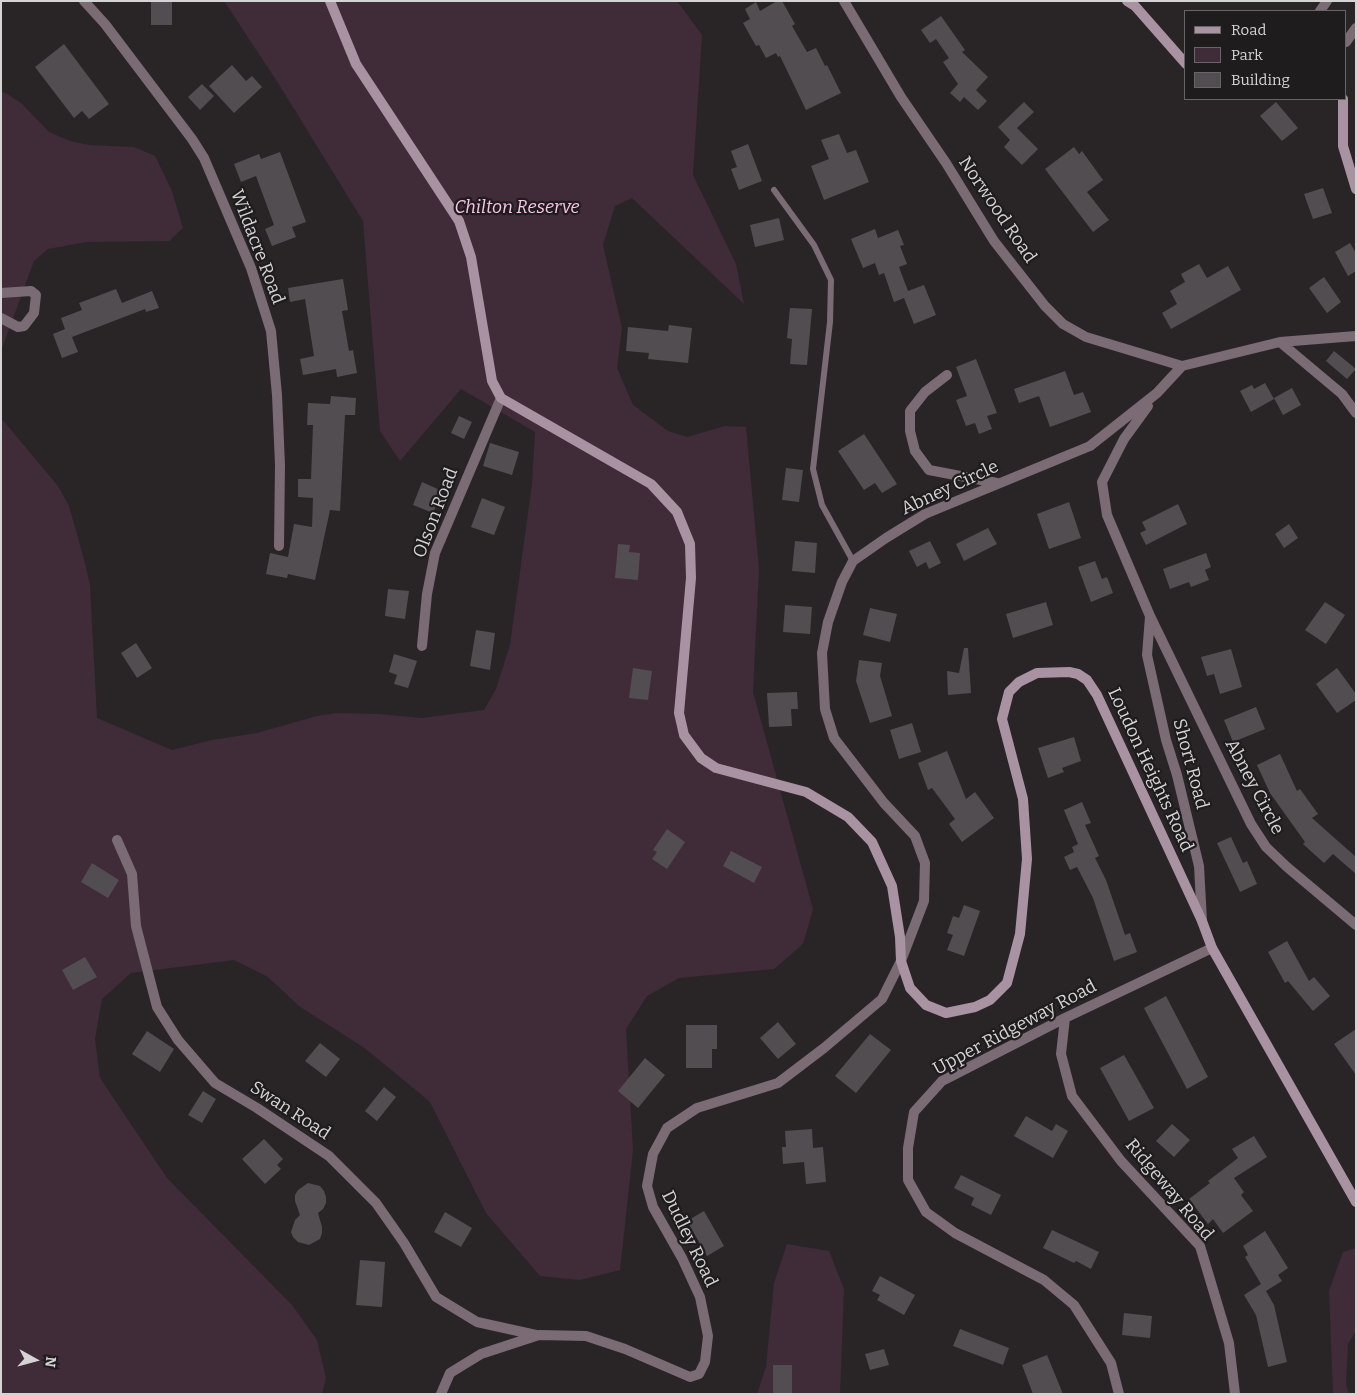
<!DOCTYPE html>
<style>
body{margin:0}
#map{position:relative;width:1357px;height:1395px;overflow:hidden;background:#292527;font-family:Bitter,serif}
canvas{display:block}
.frame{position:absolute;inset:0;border:2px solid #d5d3d4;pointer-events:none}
.legend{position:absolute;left:1184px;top:10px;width:162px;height:90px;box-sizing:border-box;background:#1f1c1e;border:1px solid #686567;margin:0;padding:6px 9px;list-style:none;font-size:15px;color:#d5d3d4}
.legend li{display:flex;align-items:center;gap:10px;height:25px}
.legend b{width:25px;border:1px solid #686567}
.north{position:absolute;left:10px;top:1335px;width:50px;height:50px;-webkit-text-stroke:4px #1f1c1e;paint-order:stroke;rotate:97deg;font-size:14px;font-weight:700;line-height:20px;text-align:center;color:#d5d3d4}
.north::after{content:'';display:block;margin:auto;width:18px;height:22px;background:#d5d3d4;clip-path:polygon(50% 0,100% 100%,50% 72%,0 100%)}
</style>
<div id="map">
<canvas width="1357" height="1395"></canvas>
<div class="frame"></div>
<ul class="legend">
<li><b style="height:6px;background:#a992a1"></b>Road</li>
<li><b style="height:14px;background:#402b39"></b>Park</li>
<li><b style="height:14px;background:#514d50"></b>Building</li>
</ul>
<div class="north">N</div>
</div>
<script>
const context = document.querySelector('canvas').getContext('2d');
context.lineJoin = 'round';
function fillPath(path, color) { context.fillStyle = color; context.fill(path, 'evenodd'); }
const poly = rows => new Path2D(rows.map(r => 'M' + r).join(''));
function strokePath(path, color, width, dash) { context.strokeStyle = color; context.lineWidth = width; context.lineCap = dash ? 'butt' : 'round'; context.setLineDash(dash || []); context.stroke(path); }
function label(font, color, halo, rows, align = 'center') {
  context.font = font + ' Bitter,serif'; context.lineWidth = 4.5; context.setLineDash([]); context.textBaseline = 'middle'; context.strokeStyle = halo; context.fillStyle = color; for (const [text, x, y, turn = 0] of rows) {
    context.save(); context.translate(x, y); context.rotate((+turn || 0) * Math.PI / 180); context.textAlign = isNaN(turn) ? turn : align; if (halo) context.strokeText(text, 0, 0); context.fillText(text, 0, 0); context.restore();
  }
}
fillPath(poly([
 [224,1,677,1,702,35,693,175,736,264,744,304,632,198,615,206,603,245,622,328,617,368,633,405,668,431,687,437,725,426,746,427,759,569,753,692,813,909,803,944,774,969,679,978,647,996,626,1029,633,1150,620,1270,580,1280,540,1276,486,1213,430,1102,366,1049,299,1006,268,977,234,960,131,973,102,999,95,1039,100,1078,167,1178,292,1305,317,1340,326,1378,322,1394,1,1394,1,418,58,486,69,506,75,527,86,567,90,586,97,718,172,750,212,740,257,733,317,716,337,713,378,714,422,718,484,710,496,689,510,645,532,484,535,432,461,389,400,461,380,431,363,221,280,86],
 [4,92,21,103,49,132,70,141,89,145,134,147,155,156,172,191,183,228,169,241,86,242,48,249,34,261,1,351,1,93],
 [787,1244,829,1251,844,1289,840,1394,757,1394,766,1367,774,1283],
 [1356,1248,1356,1331,1348,1344,1346,1384,1349,1394,1333,1394,1329,1291,1343,1252]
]), '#402b39');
fillPath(poly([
 [151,1,172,1,172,25,151,25],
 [777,1,782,1,795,24,792,26,807,52,816,48,825,66,827,65,841,93,806,110,780,56,778,57,776,53,766,58,759,45,756,46,743,23,750,19,745,9,756,2,760,11],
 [941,16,965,50,962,52,988,77,976,90,987,101,978,110,964,97,960,102,950,93,958,84,943,62,949,58,936,39,930,43,921,30],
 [64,44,109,104,89,119,82,111,74,118,35,67],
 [232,65,246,81,252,76,262,87,234,113,209,86],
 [202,84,214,96,200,110,188,97],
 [1024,102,1034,112,1017,128,1038,149,1022,165,1004,147,1010,140,998,127],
 [1276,102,1298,128,1282,141,1260,116],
 [839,134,847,153,856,150,869,182,824,200,811,166,829,159,821,140],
 [748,144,762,181,739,190,731,169,737,167,731,151],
 [1074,147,1079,154,1082,151,1103,180,1087,192,1109,220,1093,232,1045,169],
 [280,152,306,222,292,227,296,237,272,246,265,229,274,225,256,176,241,182,234,164,259,154,261,159],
 [1323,188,1332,213,1313,219,1304,194],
 [779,218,784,240,755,247,750,225],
 [875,229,878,238,898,230,904,245,900,246,907,264,899,267,908,291,924,285,936,315,914,324,904,298,894,302,884,273,879,275,875,263,863,268,851,239],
 [1350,243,1356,253,1356,271,1348,276,1335,252],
 [1199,264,1207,278,1228,266,1241,290,1171,329,1162,313,1177,304,1170,291,1185,282,1181,274],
 [1324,277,1341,302,1327,313,1309,288],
 [343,279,348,310,342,311,349,351,353,350,357,373,337,377,336,369,303,375,300,359,314,356,305,299,290,302,288,288],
 [116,289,122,303,152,291,159,308,146,312,145,309,72,337,78,352,62,358,53,334,65,329,61,318,82,310,79,303],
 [790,308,812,309,807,365,790,364,792,339,787,338],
 [669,325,692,328,688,363,648,359,649,353,626,351,628,327,668,331],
 [1334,351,1356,369,1347,379,1326,361],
 [976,359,997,413,987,416,992,429,979,434,975,423,966,426,956,400,967,396,956,367],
 [1065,371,1074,395,1083,392,1091,412,1050,427,1039,396,1019,403,1014,389],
 [1265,383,1274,399,1251,412,1240,391,1252,385,1254,389],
 [1292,388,1301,405,1283,415,1274,398],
 [331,396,356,398,355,415,345,415,340,511,330,510,315,580,288,574,287,578,266,574,270,553,288,557,294,524,312,527,313,498,298,497,298,479,311,479,313,425,307,425,308,403,330,404],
 [459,416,472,422,464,439,451,433],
 [864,434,897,484,882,493,875,483,864,490,838,451],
 [490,443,519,452,512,475,483,466],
 [786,468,803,470,799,502,782,500],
 [422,482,442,491,433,513,413,505],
 [482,498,505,507,494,535,471,527],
 [1069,502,1081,538,1049,549,1037,514],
 [1178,504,1187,524,1146,545,1140,533,1146,530,1142,522],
 [1289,524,1298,538,1284,548,1275,534],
 [988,528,997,544,964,561,956,544],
 [795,541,817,543,815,573,792,571],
 [930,541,941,563,929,569,926,562,917,567,909,551],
 [618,544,630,545,629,552,640,553,638,580,615,578],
 [1206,553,1211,567,1205,570,1209,580,1191,587,1189,582,1170,589,1163,569],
 [1095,561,1102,579,1107,577,1113,593,1091,602,1078,567],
 [388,589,409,591,405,619,385,616],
 [1046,602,1053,625,1013,638,1006,614],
 [1325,602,1345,615,1326,644,1305,630],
 [785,605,812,607,810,634,783,632],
 [870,608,897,614,890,642,863,635],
 [476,630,495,633,490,670,470,666],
 [136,643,152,668,137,678,121,653],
 [964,648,968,648,971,693,948,695,947,671,959,673],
 [1231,649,1242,687,1220,694,1214,674,1207,676,1201,657],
 [394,654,417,661,408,688,394,684,397,675,389,672],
 [859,660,882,663,880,676,892,716,870,723,856,681],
 [633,668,652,671,648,700,629,698],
 [1337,668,1356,694,1356,700,1337,713,1316,684],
 [797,692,798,709,791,709,792,726,769,727,767,693],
 [1256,707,1265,729,1233,742,1224,720],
 [912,723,921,752,899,759,890,730],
 [1074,737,1081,761,1062,768,1064,772,1048,778,1038,748],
 [947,751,966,799,975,792,994,818,962,842,949,824,955,819,932,788,928,790,918,763],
 [1280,754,1297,791,1300,789,1318,814,1312,818,1356,857,1356,874,1333,854,1324,863,1303,844,1305,842,1270,793,1257,765],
 [1082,802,1091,823,1085,825,1099,856,1095,858,1106,880,1125,935,1130,933,1137,952,1114,961,1093,898,1077,867,1070,870,1064,857,1074,852,1072,847,1078,844,1064,810],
 [667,829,685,842,667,869,652,859,657,852,653,850],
 [1231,837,1243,863,1247,861,1257,884,1240,892,1217,843],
 [731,851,762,867,754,883,723,866],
 [92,863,119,880,108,898,81,882],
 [964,905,980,911,964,956,947,950,953,935,947,933,953,916,959,918],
 [1287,941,1309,981,1314,977,1330,996,1313,1011,1288,981,1285,983,1268,952],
 [85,957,97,977,73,990,62,970],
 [1166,996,1208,1077,1187,1089,1144,1008],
 [778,1022,796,1044,778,1059,760,1038],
 [686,1025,717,1025,717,1049,712,1049,712,1068,686,1068],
 [1356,1029,1356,1075,1334,1044],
 [147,1031,174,1049,160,1072,132,1054],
 [870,1034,891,1050,856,1093,835,1076],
 [320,1043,340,1059,326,1077,305,1061],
 [1124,1055,1154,1108,1129,1121,1100,1068],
 [645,1058,665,1075,638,1108,618,1091],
 [384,1087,396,1097,377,1121,365,1111],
 [203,1091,216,1099,202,1123,188,1115],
 [1026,1116,1052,1131,1056,1124,1068,1131,1053,1158,1014,1136],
 [1172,1124,1190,1140,1174,1157,1156,1141],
 [812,1129,813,1148,823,1147,826,1182,806,1184,804,1162,783,1164,782,1147,786,1147,785,1131],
 [1254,1136,1267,1157,1234,1178,1244,1192,1241,1195,1253,1211,1223,1233,1213,1219,1208,1224,1189,1199,1210,1183,1208,1181,1238,1158,1232,1149],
 [264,1139,283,1159,277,1165,281,1169,265,1184,242,1159],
 [961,1175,1001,1195,991,1215,971,1205,974,1198,954,1188],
 [308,1183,320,1186,324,1191,326,1197,326,1203,323,1209,318,1213,322,1227,322,1233,320,1239,309,1245,298,1242,293,1237,291,1232,295,1220,300,1215,295,1201,295,1195,298,1190],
 [704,1211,724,1246,707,1256,687,1221],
 [445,1212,472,1228,461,1247,434,1232],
 [1052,1230,1099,1252,1091,1269,1076,1261,1074,1263,1043,1248],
 [1265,1231,1288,1268,1278,1275,1282,1281,1266,1291,1274,1305,1287,1362,1268,1367,1256,1315,1244,1295,1261,1284,1245,1257,1248,1255,1243,1246],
 [360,1260,385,1262,382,1307,356,1305],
 [880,1276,915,1295,904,1315,877,1300,880,1295,872,1291],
 [1124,1313,1152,1316,1150,1338,1122,1335],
 [960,1329,1009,1348,1003,1365,953,1346],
 [884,1349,889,1365,870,1370,865,1354],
 [1047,1355,1063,1394,1033,1394,1022,1365],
 [773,1365,792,1365,792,1394,773,1394]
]), '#514d50');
strokePath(poly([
 [774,190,814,245,831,280,830,322,813,469,822,505,853,561]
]), '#7a6b74', 6);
strokePath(poly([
 [84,1,105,24,192,139,204,158,251,268,271,331,277,395,280,465,279,546],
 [844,1,901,97,946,163,994,241,1045,306,1063,324,1086,337,1182,366],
 [1320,11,1327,1],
 [1346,42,1356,28],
 [1,293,31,291,36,295,34,313,24,326,18,327,1,318],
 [1280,342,1342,394,1356,413],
 [947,375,925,392,910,411,910,431,915,451,929,470,997,483],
 [1148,406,1124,439,1102,482,1107,515,1150,616,1251,824,1266,847,1287,867,1356,925],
 [1150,617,1147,655,1166,740,1177,775,1199,866,1202,921],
 [422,646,427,594,435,553,501,398],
 [117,840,132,874,136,926,157,1007,178,1040,215,1083,257,1108,329,1156,376,1203,404,1243,436,1297,477,1322,536,1335],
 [1065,1018,1061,1054,1072,1096,1121,1161,1200,1246,1229,1343,1235,1394],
 [441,1394,450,1373,481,1354,539,1335,586,1336,625,1349,690,1377,699,1374,705,1362,708,1336,700,1297,682,1258,653,1207,647,1186,653,1154,667,1128,697,1108,778,1083,824,1048,882,999,901,961,924,901,925,863,915,836,884,803,834,738,825,709,822,653,828,622,842,582,853,561,886,538,925,514,1090,446,1157,393,1182,366,1280,342,1356,336],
 [1119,1394,1111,1363,1074,1305,1044,1280,955,1233,926,1212,908,1180,908,1148,914,1112,942,1081,1065,1018,1212,948]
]), '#7a6b74', 10);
strokePath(poly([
 [330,1,356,64,459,221,471,257,492,381,501,398,651,484,677,512,690,544,691,578,679,713,684,735,701,758,716,768,806,792,848,817,872,842,892,886,900,937,901,961,910,988,926,1005,946,1013,975,1007,990,1000,1007,983,1020,934,1027,859,1023,799,1002,719,1009,692,1019,682,1037,673,1069,672,1078,674,1087,680,1097,695,1202,921,1212,948,1356,1202],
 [1127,1,1135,6,1186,64],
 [1343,99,1343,146,1356,189]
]), '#a992a1', 10);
label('italic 18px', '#fdc3ea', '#1f1c1e', [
 ["Chilton Reserve",517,208]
]);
label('18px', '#d5d3d4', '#1f1c1e', [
 ["Norwood Road",997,210,56],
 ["Wildacre Road",257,247,69],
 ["Abney Circle",950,488,-25],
 ["Olson Road",436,513,-69],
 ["Short Road",1190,764,75],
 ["Loudon Heights Road",1150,770,65],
 ["Abney Circle",1254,787,62],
 ["Upper Ridgeway Road",1015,1028,-28],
 ["Swan Road",290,1111,33],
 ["Ridgeway Road",1169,1190,50],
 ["Dudley Road",689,1239,64]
]);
</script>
